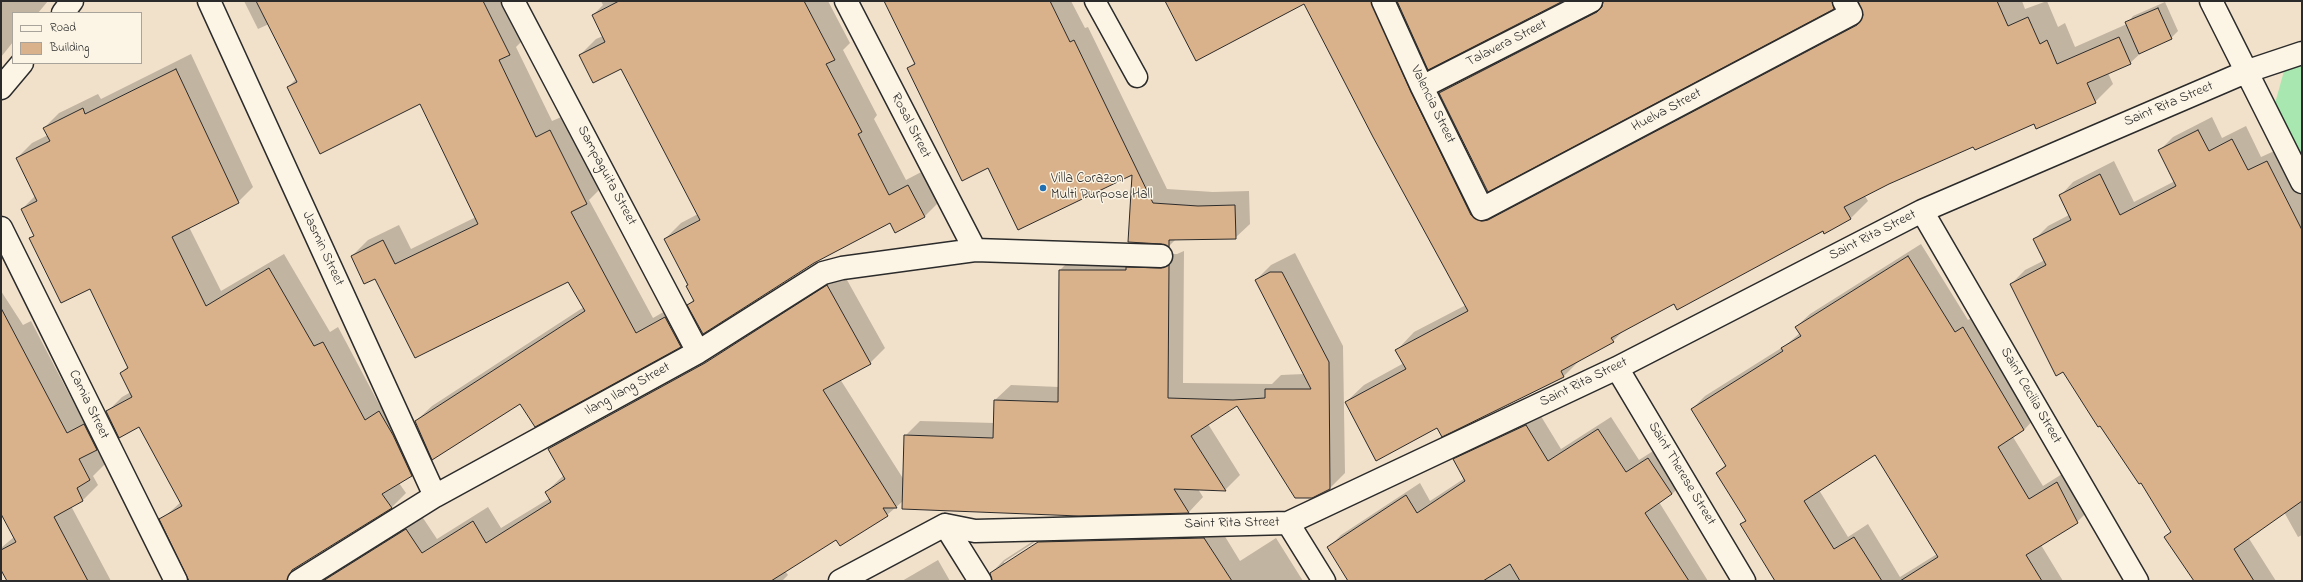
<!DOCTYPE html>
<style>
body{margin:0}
#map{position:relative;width:2303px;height:582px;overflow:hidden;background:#f2e1ca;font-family:"Indie Flower",sans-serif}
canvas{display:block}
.frame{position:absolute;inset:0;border:2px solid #2b2b2b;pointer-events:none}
.legend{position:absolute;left:12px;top:12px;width:130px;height:52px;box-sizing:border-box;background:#fcf5e5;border:1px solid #a8a49b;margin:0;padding:5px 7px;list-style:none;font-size:12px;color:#2b2b2b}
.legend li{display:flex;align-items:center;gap:8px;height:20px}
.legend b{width:20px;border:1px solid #a8a49b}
</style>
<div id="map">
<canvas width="2303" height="582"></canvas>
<div class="frame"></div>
<ul class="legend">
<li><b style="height:5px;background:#fcf5e5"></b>Road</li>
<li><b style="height:11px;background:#d9b18a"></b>Building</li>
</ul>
</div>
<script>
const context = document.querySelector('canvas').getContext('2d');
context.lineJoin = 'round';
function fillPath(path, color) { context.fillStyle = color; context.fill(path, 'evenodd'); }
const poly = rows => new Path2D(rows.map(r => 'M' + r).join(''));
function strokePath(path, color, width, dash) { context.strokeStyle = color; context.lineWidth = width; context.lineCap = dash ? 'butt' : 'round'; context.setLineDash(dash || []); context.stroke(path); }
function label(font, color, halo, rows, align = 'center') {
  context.font = font + ' "Indie Flower",sans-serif'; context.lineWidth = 3; context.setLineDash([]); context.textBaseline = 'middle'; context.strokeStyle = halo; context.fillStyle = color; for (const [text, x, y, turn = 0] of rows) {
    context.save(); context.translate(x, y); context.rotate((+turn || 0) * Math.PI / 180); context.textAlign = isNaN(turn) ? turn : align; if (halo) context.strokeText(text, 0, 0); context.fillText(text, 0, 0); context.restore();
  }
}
fillPath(poly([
 [2302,65,2302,161,2274,107,2284,71]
]), '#a8e7af');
fillPath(poly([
 [1,1,48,1,38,13,13,13,13,42,1,57],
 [244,1,506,1,525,38,516,47,552,121,566,115,602,187,589,200,653,318,681,302,697,330,681,346,535,426,520,402,416,421,432,406,584,307,569,280,376,277,352,256,368,240,399,225,411,249,476,217,421,103,288,87,297,78,269,24,258,29],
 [601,1,828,1,850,43,843,50,877,115,874,119,906,180,925,170,941,200,925,216,896,231,890,221,688,305,694,299,665,239,681,223,698,214,622,68,580,55,596,39,603,36,593,15,603,5],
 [885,1,1071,1,1085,28,1088,27,1167,189,1213,192,1249,191,1250,224,1235,238,1176,239,1169,246,1162,243,1133,174,988,167,908,69,915,62],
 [1166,1,1561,1,1428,69,1407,23,1405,24,1488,197,1500,204,1864,14,1859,1,2022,1,2025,9,2047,1,2058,27,2065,23,2075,47,2127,24,2133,16,2165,2,2178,31,2171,38,2143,51,2130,63,2108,73,2113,84,2095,102,1974,146,1910,173,1865,196,1868,201,1850,219,1674,303,1625,329,1613,341,1580,360,1564,376,1442,435,1438,427,1346,402,1364,385,1404,363,1397,350,1414,332,1466,305,1304,3],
 [1603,1,1840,1,1833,8,1440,93,1458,75],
 [191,54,253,187,238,202,189,227,221,291,284,254,330,332,338,327,380,406,394,397,427,460,412,475,399,483,406,493,391,508,302,563,301,566,308,577,421,515,437,539,488,507,501,528,550,498,546,492,564,475,549,449,564,434,842,271,885,348,870,363,840,379,904,480,905,436,920,421,995,423,995,400,1011,385,1059,387,1060,270,1075,255,1177,254,1184,251,1183,383,1272,384,1281,375,1304,374,1256,280,1271,265,1295,253,1343,346,1345,473,1330,488,1237,405,1208,424,1240,475,1225,490,1198,489,1203,497,1189,512,1079,515,903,501,887,515,840,545,836,539,785,571,788,575,782,581,191,581,161,520,181,502,140,426,107,412,122,397,131,392,121,373,128,366,90,288,22,209,35,196,17,158,32,143,48,135,44,128,59,113,98,94,101,99],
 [2212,117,2222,138,2246,126,2261,157,2281,148,2302,190,2302,535,2298,537,2284,512,2248,537,2276,581,2195,581,2165,537,2171,531,2141,481,2011,284,2025,270,2045,260,2034,240,2048,226,2069,215,2060,196,2073,182,2114,161,2134,202,2175,181,2160,150,2173,137],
 [1921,244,1968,320,1976,315,2037,416,2024,430,2013,437,2043,486,2070,469,2090,509,2077,522,2041,545,2063,581,1776,581,1741,525,1746,520,1717,473,1726,464,1692,409,1705,396,1786,345,1800,333,1796,327,1810,314],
 [1875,454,1937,554,1900,577,1868,524,1848,537,1819,490],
 [1,291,23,325,31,321,82,419,99,409,111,434,96,449,105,464,93,476,98,485,83,500,71,506,111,581,8,581,1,568,1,548,14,537,1,512],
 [1539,413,1561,449,1611,417,1639,460,1661,446,1685,481,1672,494,1659,502,1708,581,1351,581,1328,548,1341,535,1420,483,1430,501,1465,478,1455,459,1467,446],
 [1218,525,1240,561,1276,538,1303,581,994,581,991,573,1004,560,1052,529],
 [1041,538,1042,540,1004,565,1004,562],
 [938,560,950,581,902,581]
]), '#0003');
const building = poly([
 [256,1,483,1,510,55,499,60,536,137,550,130,587,204,571,212,636,333,665,317,681,347,535,427,520,404,432,460,415,421,585,311,568,282,415,358,375,279,364,284,351,256,383,240,395,264,478,224,420,104,320,154,287,87,297,82,256,1],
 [619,1,804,1,835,60,826,64,862,132,858,134,889,195,908,185,925,217,895,233,890,223,814,263,703,334,687,305,694,301,686,286,688,285,664,239,700,220,621,69,593,83,579,55,605,42,592,15,619,1],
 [884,1,1050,1,1070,42,1074,40,1153,203,1198,206,1235,205,1236,239,1169,240,1169,247,1161,244,1128,242,1132,175,1018,230,988,168,962,181,907,68,915,64,884,1],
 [1165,1,1371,1,1411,92,1471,215,1481,221,1488,220,1857,25,1863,15,1858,1,1997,1,2008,26,2028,17,2040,44,2047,40,2057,64,2119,37,2131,64,2087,83,2096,103,2036,129,2034,124,1975,150,1973,147,1889,184,1844,207,1851,219,1824,234,1823,231,1677,310,1674,304,1611,338,1614,342,1561,371,1564,377,1442,437,1437,428,1376,461,1345,402,1406,369,1395,350,1468,311,1373,137,1304,4,1196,61,1165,1],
 [1397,1,1563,1,1428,70,1397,1],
 [1603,1,1832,1,1834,9,1488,192,1439,93,1597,12,1602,7,1603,1],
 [2158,8,2172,39,2139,54,2125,22,2158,8],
 [176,69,239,203,172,237,206,306,269,268,314,346,323,342,365,420,379,411,393,435,412,476,382,494,392,508,292,570,287,581,189,581,159,519,182,506,139,427,119,438,106,411,132,397,120,373,128,368,90,289,61,303,29,238,34,236,21,209,37,201,16,158,50,141,43,128,83,108,85,114,176,69],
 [2198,130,2209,151,2232,139,2248,170,2267,161,2302,230,2302,501,2234,549,2254,581,2194,581,2164,537,2171,532,2141,483,2139,484,2100,426,2098,427,2063,372,2056,376,2010,284,2046,265,2033,239,2071,220,2059,195,2100,174,2120,215,2176,186,2158,150,2198,130],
 [1908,256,1955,332,1963,327,2024,430,1998,447,2029,499,2057,482,2078,523,2026,555,2042,581,1900,581,1938,557,1875,455,1804,501,1834,549,1854,537,1882,581,1775,581,1740,524,1746,521,1716,473,1726,466,1691,409,1783,351,1781,348,1801,336,1795,327,1908,256],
 [1169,265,1168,398,1233,400,1265,398,1265,389,1311,389,1255,280,1270,272,1282,272,1329,362,1330,489,1312,498,1295,498,1237,406,1191,436,1226,491,1174,489,1189,513,1079,516,902,509,904,435,993,438,994,400,1058,402,1059,270,1126,270,1126,267,1161,268,1169,265],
 [827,285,871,364,823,390,897,508,883,508,888,516,840,546,836,540,771,581,323,581,406,529,422,553,473,521,486,543,551,502,545,492,565,479,548,449,705,363,827,285],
 [1,308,67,433,84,424,97,450,79,459,90,480,77,488,83,501,54,517,88,581,7,581,1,570,1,550,16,542,1,514,1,308],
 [1526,425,1548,461,1598,429,1626,472,1648,458,1672,494,1645,513,1689,581,1520,581,1510,564,1483,581,1348,581,1327,547,1406,495,1417,513,1465,481,1453,459,1526,425],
 [1204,538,1232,581,992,581,990,573,1038,542,1204,538]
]);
fillPath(building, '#d9b18a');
strokePath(building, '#2b2b2b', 1);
const lane = poly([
 [1095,1,1137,77]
]);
const street = poly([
 [209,1,435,496],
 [513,1,698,352],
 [846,1,975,250],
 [1383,1,1422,87,1482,209,1851,14,1844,1],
 [2211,1,2302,182],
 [63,13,72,1],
 [1422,87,1591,1],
 [1,88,22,63],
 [1922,211,2137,581],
 [1,228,176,581],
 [1617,368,1744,581],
 [1288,523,1324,581],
 [945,525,980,581],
 [299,581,435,496,698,352,823,273,842,268,975,250,1161,256],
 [840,581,945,525,975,531,1288,523,1617,368,1922,211,2248,71,2302,53]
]);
strokePath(lane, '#2b2b2b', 23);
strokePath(street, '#2b2b2b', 25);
strokePath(lane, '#fcf5e5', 20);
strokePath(street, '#fcf5e5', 22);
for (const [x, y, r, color] of [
 [1043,188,4,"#1f6fb2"]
]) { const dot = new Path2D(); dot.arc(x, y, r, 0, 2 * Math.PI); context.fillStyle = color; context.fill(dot); strokePath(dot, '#fcf5e5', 1.5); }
label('14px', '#2b2b2b', '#fcf5e5', [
 ["Talavera Street",1507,44,-27],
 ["Valencia Street",1432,105,64],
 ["Saint Rita Street",2169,105,-23],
 ["Huelva Street",1667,111,-28],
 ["Rosal Street",910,126,63],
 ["Sampaguita Street",606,176,62],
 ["Saint Rita Street",1873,236,-27],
 ["Jasmin Street",322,249,65],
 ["Saint Rita Street",1584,383,-26],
 ["Ilang Ilang Street",628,390,-29],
 ["Saint Cecilia Street",2030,396,60],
 ["Camia Street",88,405,64],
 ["Saint Therese Street",1681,474,59],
 ["Saint Rita Street",1232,524,-1]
]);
label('14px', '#2b2b2b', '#fcf5e5', [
 ["Villa Corazon",1051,180],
 ["Multi Purpose Hall",1051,196]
], 'left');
</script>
